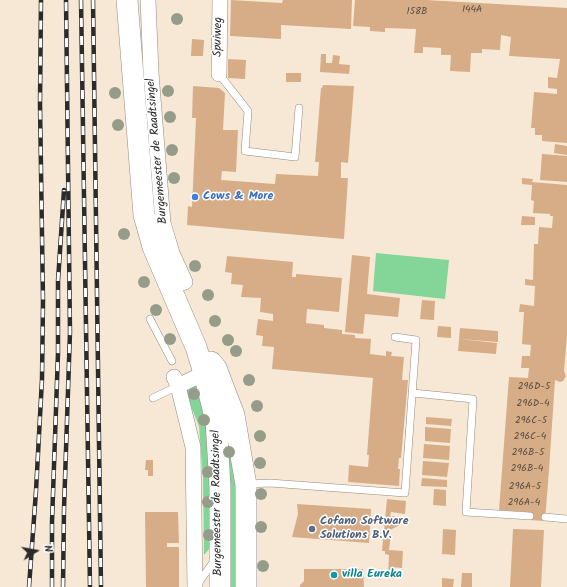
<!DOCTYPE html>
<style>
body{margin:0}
#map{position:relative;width:567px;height:587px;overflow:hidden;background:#f7e8d5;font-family:Kalam,sans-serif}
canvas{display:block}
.north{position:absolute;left:16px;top:531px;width:40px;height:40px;-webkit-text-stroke:3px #fff;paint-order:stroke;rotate:79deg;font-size:11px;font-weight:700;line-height:16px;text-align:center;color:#2b2b2b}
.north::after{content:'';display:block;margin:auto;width:14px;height:18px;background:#2b2b2b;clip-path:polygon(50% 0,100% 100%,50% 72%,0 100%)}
</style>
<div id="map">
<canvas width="567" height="587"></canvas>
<div class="north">N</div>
</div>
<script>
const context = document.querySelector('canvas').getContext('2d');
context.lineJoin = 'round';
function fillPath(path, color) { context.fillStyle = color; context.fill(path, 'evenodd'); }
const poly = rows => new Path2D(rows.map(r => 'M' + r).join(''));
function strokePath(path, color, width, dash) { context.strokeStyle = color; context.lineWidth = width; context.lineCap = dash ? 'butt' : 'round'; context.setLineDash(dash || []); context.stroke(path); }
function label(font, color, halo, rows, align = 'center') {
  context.font = font + ' Kalam,sans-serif'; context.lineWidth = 3; context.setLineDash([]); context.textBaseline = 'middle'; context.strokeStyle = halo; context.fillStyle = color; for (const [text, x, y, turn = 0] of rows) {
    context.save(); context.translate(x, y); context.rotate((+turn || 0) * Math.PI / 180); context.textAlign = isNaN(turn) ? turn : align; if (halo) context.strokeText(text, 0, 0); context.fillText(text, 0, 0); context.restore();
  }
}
fillPath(poly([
 [376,253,449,260,445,299,373,291],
 [215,379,240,487,241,587,226,587],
 [203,381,217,540,204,555,203,478,199,426,185,392,194,384]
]), '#84d698');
fillPath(poly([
 [231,0,282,3,283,0,352,0,351,29,281,25,281,39,230,36],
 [355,0,426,0,567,8,567,143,542,141,542,135,535,135,535,128,531,128,534,92,557,94,557,89,548,88,548,77,557,78,560,59,509,56,511,37,501,35,500,50,482,49,482,53,471,53,470,72,450,71,451,55,441,55,441,48,423,47,423,53,414,53,416,29,385,28,385,32,370,31,370,27,353,26],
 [192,39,204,40,203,56,191,56],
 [321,54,326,54,326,63,332,63,333,55,340,56,339,64,350,65,349,74,320,72],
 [228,59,246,60,245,79,228,78],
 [286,73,301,73,301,82,286,82],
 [323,85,354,86,348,163,341,162,341,178,348,178,344,239,187,225,188,206,192,207,196,118,192,118,193,86,219,88,225,93,223,130,238,130,236,172,222,171,221,180,275,184,276,174,318,176,319,162,315,162,321,88,322,88],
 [555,144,567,146,567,155,554,153],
 [542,154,567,156,567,182,540,180],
 [522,178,533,179,532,182,567,185,567,335,564,371,566,376,563,381,560,382,555,380,549,470,545,521,529,520,530,512,499,510,509,377,528,378,529,368,521,368,522,356,530,356,531,345,522,344,524,312,519,312,520,304,534,306,535,286,525,285,525,279,533,280,534,244,538,244,539,227,552,228,553,216,550,216,550,214,533,213,534,201,531,200,532,185,522,184],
 [522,216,535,217,535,225,521,225],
 [352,255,370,257,367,294,400,298,398,317,365,314,363,334,345,332],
 [227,256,293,262,292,277,296,277,296,274,342,278,339,312,307,309,306,323,324,325,324,328,342,330,342,334,355,335,355,338,371,339,370,354,386,356,386,351,392,352,391,356,404,357,402,380,408,380,401,458,399,458,398,469,400,469,399,486,348,482,349,465,368,467,369,455,367,455,373,378,272,369,274,347,262,346,263,336,256,335,258,319,273,321,273,314,260,312,261,298,241,297,243,285,231,284,232,273,225,272],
 [422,300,435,301,434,320,420,319],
 [438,326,451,327,451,338,437,337],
 [460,328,498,331,498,342,459,339],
 [459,339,497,343,496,354,458,351],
 [426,417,452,419,451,426,426,424],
 [425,427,451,429,450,443,425,441],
 [424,444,450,446,449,460,423,458],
 [146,460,153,460,153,476,148,476,148,470,145,470],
 [423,461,449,463,447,477,422,475],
 [422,478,447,480,447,487,421,486],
 [434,489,446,490,446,506,433,505],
 [387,499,406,501,405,514,391,512,390,516,401,517,400,525,390,530,389,534,391,534,389,550,403,551,402,568,391,567,391,577,388,577,389,555,385,554,385,551,382,551],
 [297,504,371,509,369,543,292,537,298,514],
 [145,512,178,512,179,543,167,543,167,547,179,547,179,587,146,587],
 [443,529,456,530,455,555,442,554],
 [513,529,544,530,541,587,510,587],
 [304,569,363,569,364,587,300,587,300,585,304,581],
 [462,573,472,573,472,587,461,587],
 [442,578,454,579,453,587,442,587]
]), '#d7ad87');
const lane = poly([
 [219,74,248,111,245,151,295,157,299,108],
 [150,319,172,361],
 [413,393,473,399,466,512,530,516],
 [153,398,178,386],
 [248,484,270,483,405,493,416,340,395,337],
 [545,517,567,519],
 [197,585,214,561]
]);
const street = poly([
 [148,0,151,73,163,223,172,253,185,282,170,287],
 [219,74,220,0],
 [174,377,178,386,193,447,195,587],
 [178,386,213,369]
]);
const secondary = poly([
 [127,0,144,215,153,247,196,347,204,373,216,421,220,486,220,587],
 [211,362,216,368,234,415,246,485,246,587]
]);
strokePath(lane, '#918a80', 8);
strokePath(street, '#918a80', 16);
strokePath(secondary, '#918a80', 22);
strokePath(lane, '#fff', 7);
strokePath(street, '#fff', 15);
strokePath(secondary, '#fff', 21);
const rail = poly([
 [81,0,90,587],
 [93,0,101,587],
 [29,587,36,491,42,379,43,301,40,104,41,0],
 [52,587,52,522,58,353,58,281,64,190],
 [63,587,64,509,70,332,66,0]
]);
strokePath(rail, '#2b2b2b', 4.5);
strokePath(rail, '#fff', 3, [9]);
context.fillStyle = '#969c8a';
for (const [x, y] of [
 [177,19],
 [168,91],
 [115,93],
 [170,117],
 [118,125],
 [172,150],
 [174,178],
 [124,234],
 [195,266],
 [144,282],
 [208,295],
 [156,310],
 [215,321],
 [170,339],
 [228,340],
 [236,351],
 [249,380],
 [194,394],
 [257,406],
 [204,420],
 [260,436],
 [229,452],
 [260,463],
 [208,472],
 [261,494],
 [208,502],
 [261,527],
 [209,535],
 [263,566]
]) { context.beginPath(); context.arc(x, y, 6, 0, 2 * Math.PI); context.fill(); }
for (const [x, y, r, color] of [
 [195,197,4,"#3f7fe0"],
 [312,529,4,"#5c6f8a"],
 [334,575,4,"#0f9aa8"]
]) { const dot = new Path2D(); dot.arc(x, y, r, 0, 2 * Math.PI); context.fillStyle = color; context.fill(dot); strokePath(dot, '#fff', 1.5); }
label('10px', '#564c42', null, [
 ["144A",472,10],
 ["158B",417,12],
 ["296D-5",534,387],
 ["296D-4",533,404],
 ["296C-5",531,421],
 ["296C-4",530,437],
 ["296B-5",528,453],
 ["296B-4",527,469],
 ["296A-5",525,487],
 ["296A-4",524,503]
]);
label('12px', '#2b2b2b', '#fff', [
 ["Spuiweg",219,37,-89],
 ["Burgemeester de Raadtsingel",158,151,-95],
 ["Burgemeester de Raadtsingel",218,503,-91]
]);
label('bold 12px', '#366cbe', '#fff', [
 ["Cows & More",203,197]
], 'left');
label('bold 12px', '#4e5e75', '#fff', [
 ["Cofano Software",320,522],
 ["Solutions B.V.",320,536]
], 'left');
label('bold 12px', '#0d838f', '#fff', [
 ["villa Eureka",342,575]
], 'left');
</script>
